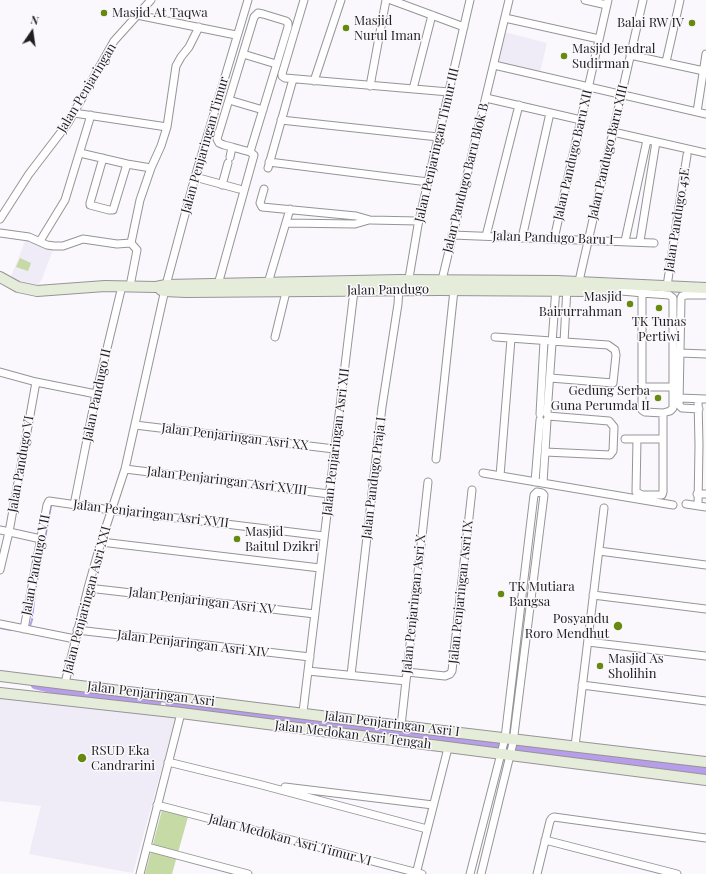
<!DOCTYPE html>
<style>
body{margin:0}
#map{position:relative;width:706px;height:874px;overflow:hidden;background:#faf8fc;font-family:"Playfair Display",serif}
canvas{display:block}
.north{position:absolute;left:12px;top:12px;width:40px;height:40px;-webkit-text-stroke:3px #faf8fc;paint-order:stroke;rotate:13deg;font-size:11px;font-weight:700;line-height:16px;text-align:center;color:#1f1f20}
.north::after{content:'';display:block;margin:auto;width:14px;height:18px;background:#1f1f20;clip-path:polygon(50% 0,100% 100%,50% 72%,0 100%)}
</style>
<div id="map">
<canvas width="706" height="874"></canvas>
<div class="north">N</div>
</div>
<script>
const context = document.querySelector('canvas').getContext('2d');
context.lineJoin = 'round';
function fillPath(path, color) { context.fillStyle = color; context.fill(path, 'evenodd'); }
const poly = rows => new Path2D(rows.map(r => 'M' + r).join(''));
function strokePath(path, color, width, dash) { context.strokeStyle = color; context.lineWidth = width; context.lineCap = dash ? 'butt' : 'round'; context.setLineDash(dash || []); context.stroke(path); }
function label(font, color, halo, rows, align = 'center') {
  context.font = font + ' "Playfair Display",serif'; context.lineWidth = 3; context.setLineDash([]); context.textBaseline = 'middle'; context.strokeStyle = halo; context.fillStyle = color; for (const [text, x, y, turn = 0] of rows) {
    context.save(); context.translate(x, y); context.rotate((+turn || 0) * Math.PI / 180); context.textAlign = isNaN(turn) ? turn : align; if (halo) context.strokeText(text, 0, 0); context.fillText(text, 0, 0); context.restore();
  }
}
fillPath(poly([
 [504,32,547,43,540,72,498,62],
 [26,239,53,250,42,279,38,285,26,285,10,279],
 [0,696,176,716,133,873,29,854,41,806,0,801]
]), '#efebf7');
fillPath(poly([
 [20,258,31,263,28,271,16,267],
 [162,810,188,817,172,874,145,874]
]), '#c5daa5');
strokePath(poly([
 [0,628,11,630],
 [29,629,32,620,35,592,51,506]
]), '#b89dea', 2);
strokePath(poly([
 [36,684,70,692,156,702],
 [171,704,706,769]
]), '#b89dea', 11);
const street = poly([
 [304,0,282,74,282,76,285,78,449,92],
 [391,0,464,27],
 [585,0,607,5],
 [137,15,236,35],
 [505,18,599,39],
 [243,54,276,64],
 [630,55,704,71],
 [666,62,680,0],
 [494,65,706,114],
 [314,81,341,0],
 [370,86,386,0],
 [413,89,432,15],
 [486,98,581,120],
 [229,100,263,110],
 [697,112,706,54],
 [74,113,167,127],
 [281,120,438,137],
 [613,132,706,153],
 [232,147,224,145,219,143,217,139,254,17,258,13,263,14,286,21,288,23,288,27,250,152],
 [80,153,127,164,151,168],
 [103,158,90,203,90,205,109,210,113,210,127,164],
 [269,162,428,182],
 [268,168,293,79],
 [195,177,239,189],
 [222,185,228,163],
 [264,189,260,203,262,207,356,216,370,220,419,221],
 [0,219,29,174,68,123,114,41,151,0],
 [286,223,355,224,369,220],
 [0,233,29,237,47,245,54,246,63,246,83,239,117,244,131,243],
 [452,235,654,243],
 [486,236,519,105],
 [522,238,550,113],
 [554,239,608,0],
 [40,241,65,200,91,115],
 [625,241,647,140],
 [640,241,656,142],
 [131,243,140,200,151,168,161,146,167,127,176,66,181,57,189,47,199,27],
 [579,281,643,0],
 [268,283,290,209],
 [441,284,509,0],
 [613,284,614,288,621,291,633,292,642,293,669,295,673,298,673,408,670,411,663,413,645,412,642,410,642,293,643,285],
 [130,286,137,250,131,243],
 [667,286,687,155],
 [217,288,254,155,250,152,232,147,230,157],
 [407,290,418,225,470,0],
 [275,337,286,292],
 [495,337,608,345,615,350,616,355,613,383,550,378],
 [564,342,567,287],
 [680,353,706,354],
 [0,372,36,382,96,394],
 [642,387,673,387],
 [679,398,706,399],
 [699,409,682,408,679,405,681,298,682,296,686,295,706,295],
 [540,414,544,341],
 [547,414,556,287],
 [135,425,334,449],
 [625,439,663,439],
 [637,439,636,492,642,495,662,495,663,492,663,413],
 [545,452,610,455,613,451,614,427,609,421,548,416],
 [436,459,454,290],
 [125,469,329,494],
 [483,473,673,505],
 [500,476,511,339],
 [535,482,540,420],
 [543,483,547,420],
 [697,494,706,494],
 [686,504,706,507],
 [74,505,96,394,122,286],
 [698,506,699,445,698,399],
 [0,530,41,539],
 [101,542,320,568],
 [599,551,706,565],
 [0,570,9,532,36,382],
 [88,588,315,614],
 [593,595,706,609],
 [0,624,75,639],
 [24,629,47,505,49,501,111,510,324,536],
 [77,630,310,657],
 [588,642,706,656],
 [308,671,406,681],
 [407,672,445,676,450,674,452,671,472,490],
 [351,675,382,407,398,304,399,287],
 [65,683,88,588,101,542,125,469,166,285,195,177,248,0],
 [582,685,706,701],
 [303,712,354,291],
 [401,726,428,482],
 [575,746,604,508],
 [168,762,258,784,427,829],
 [285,787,433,805],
 [157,805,422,874],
 [545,840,677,874],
 [147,847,248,874],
 [140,874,181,713],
 [416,874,448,748],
 [470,874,505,738,534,495,537,492,542,493,544,495,513,743,481,874],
 [537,874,550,821,552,818,554,817,706,838]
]);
const secondary = poly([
 [0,277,18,287,37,291,105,286,156,287,166,285,399,280,557,281,706,288],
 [161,290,164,291,186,292,439,290,591,291,608,290,619,284],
 [0,676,401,726,706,762],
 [0,693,181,713,706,780]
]);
strokePath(street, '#959497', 9);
strokePath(secondary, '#959497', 12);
strokePath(street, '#fff', 7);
strokePath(secondary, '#e5edda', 10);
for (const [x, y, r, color] of [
 [104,13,4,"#668a0f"],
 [692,23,4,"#668a0f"],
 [346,28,4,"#668a0f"],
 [564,56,4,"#668a0f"],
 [630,304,4,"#668a0f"],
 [659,308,4,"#668a0f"],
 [658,398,4,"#668a0f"],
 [237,539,4,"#668a0f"],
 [501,594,4,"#668a0f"],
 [618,626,5,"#668a0f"],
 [600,666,4,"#668a0f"],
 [82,758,5,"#668a0f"]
]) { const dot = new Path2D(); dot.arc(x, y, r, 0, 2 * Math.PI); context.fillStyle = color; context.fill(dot); strokePath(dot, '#faf8fc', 1.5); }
label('13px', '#1f1f20', '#faf8fc', [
 ["Masjid At Taqwa",112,13],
 ["Masjid",354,21],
 ["Nurul Iman",354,36],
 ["Balai RW IV",684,23,"right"],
 ["Masjid Jendral",572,49],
 ["Sudirman",572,64],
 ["Masjid",622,297,"right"],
 ["Bairurrahman",622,312,"right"],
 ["TK Tunas",659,322,"center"],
 ["Pertiwi",659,337,"center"],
 ["Gedung Serba",650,391,"right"],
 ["Guna Perumda II",650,406,"right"],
 ["Masjid",245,532],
 ["Baitul Dzikri",245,547],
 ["TK Mutiara",509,587],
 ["Bangsa",509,602],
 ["Posyandu",609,619,"right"],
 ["Roro Mendhut",609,634,"right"],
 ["Masjid As",608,659],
 ["Sholihin",608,674],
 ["RSUD Eka",91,751],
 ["Candrarini",91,766]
], 'left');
label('13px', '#1f1f20', '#faf8fc', [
 ["Jalan Penjaringan",87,88,-59],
 ["Jalan Penjaringan Timur",205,145,-74],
 ["Jalan Penjaringan Timur III",437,145,-77],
 ["Jalan Pandugo Baru XIII",608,152,-77],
 ["Jalan Pandugo Baru XII",573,155,-77],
 ["Jalan Pandugo Baru Blok B",466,178,-76],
 ["Jalan Pandugo 45E",677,220,-81],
 ["Jalan Pandugo Baru I",553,238,2],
 ["Jalan Pandugo",388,290,-1],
 ["Jalan Pandugo II",97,395,-78],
 ["Jalan Penjaringan Asri XX",235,437,7],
 ["Jalan Penjaringan Asri XII",336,442,-83],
 ["Jalan Pandugo VI",21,464,-80],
 ["Jalan Pandugo Praja I",374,478,-83],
 ["Jalan Penjaringan Asri XVIII",227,481,7],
 ["Jalan Penjaringan Asri XVII",151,514,7],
 ["Jalan Pandugo VII",36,565,-79],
 ["Jalan Penjaringan Asri IX",461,592,-84],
 ["Jalan Penjaringan Asri XXI",87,600,-75],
 ["Jalan Penjaringan Asri XV",202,601,7],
 ["Jalan Penjaringan Asri X",414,604,-84],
 ["Jalan Penjaringan Asri XIV",193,644,7],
 ["Jalan Penjaringan Asri",151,694,7],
 ["Jalan Penjaringan Asri I",392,724,7],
 ["Jalan Medokan Asri Tengah",353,735,7],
 ["Jalan Medokan Asri Timur VI",290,840,15]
]);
</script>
